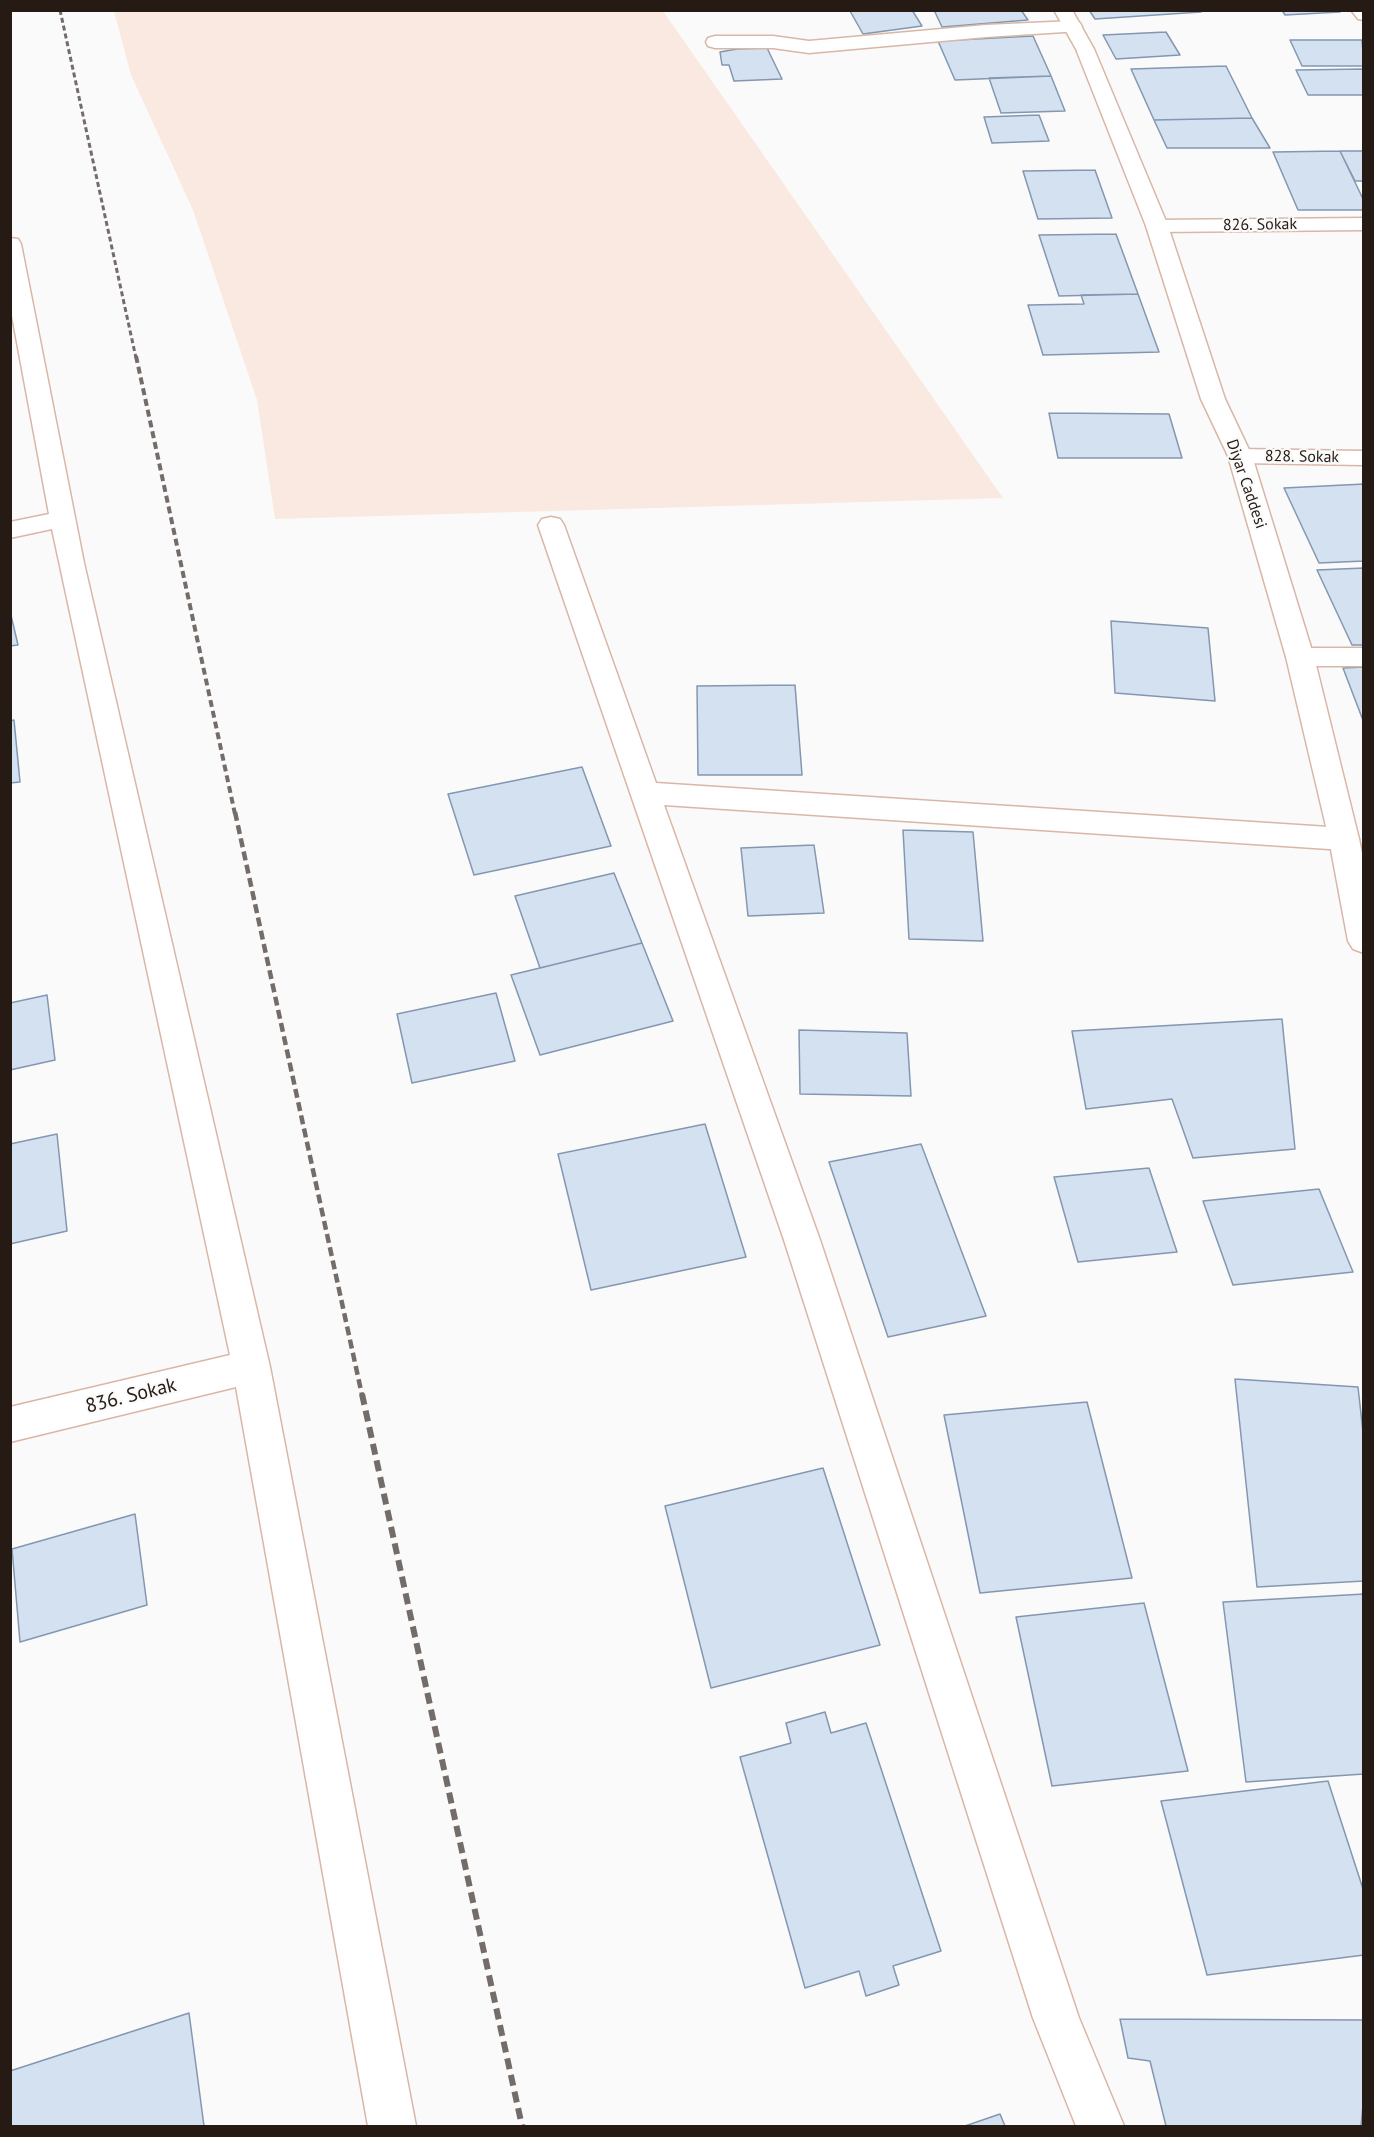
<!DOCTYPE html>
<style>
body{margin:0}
#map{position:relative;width:1374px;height:2137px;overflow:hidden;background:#fafafa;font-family:"PT Sans",sans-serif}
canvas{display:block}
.frame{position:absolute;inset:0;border:12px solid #261a14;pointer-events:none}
</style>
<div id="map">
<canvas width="1374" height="2137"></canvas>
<div class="frame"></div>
</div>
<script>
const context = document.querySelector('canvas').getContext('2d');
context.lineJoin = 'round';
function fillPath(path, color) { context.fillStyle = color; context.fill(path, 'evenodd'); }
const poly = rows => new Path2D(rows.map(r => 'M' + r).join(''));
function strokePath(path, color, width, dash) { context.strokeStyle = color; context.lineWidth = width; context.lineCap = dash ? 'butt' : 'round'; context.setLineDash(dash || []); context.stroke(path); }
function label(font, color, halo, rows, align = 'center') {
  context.font = font + ' "PT Sans",sans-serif'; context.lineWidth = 4.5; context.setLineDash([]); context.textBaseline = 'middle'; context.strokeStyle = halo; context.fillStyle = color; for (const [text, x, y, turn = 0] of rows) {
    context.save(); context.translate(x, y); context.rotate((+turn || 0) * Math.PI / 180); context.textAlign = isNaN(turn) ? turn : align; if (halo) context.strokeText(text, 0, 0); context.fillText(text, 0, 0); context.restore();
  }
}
fillPath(poly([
 [114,11,663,11,1003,498,275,519,257,400,193,210,131,75]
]), '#fae9e1');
const building = poly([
 [912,10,922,26,863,34,850,11,912,10],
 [934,10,1021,10,1028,20,942,27,934,10],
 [1089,10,1199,10,1201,12,1095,19,1089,10],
 [1282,10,1339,10,1340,12,1285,15,1282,10],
 [1166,32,1180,55,1116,59,1103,35,1166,32],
 [1033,36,1051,76,955,80,938,41,1033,36],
 [1290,40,1362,40,1364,66,1302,66,1290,40],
 [767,48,782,79,734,81,729,65,722,65,720,52,737,49,767,48],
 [1226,66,1252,118,1154,120,1131,69,1226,66],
 [1364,69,1364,95,1308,95,1296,70,1364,69],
 [1051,76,1065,111,1001,113,989,78,1051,76],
 [1039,115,1049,141,992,143,984,117,1039,115],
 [1252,118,1270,148,1167,148,1154,120,1252,118],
 [1340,151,1364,201,1364,210,1298,210,1273,152,1340,151],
 [1340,151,1364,151,1364,181,1355,181,1340,151],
 [1095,170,1112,218,1038,219,1023,171,1095,170],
 [1116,234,1138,294,1059,296,1039,235,1116,234],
 [1138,294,1159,352,1043,355,1028,305,1084,304,1081,295,1138,294],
 [1049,413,1169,414,1182,458,1058,458,1049,413],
 [1364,484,1364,561,1319,563,1284,488,1364,484],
 [1364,568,1364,645,1352,645,1317,570,1364,568],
 [10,611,18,645,10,646,10,611],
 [1111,621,1208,628,1215,701,1115,693,1111,621],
 [1364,667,1364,723,1343,668,1364,667],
 [795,685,802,775,698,775,697,686,795,685],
 [14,720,20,782,10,783,10,721,14,720],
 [582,767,611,846,474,875,448,794,582,767],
 [903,830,973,832,983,941,909,939,903,830],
 [814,845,824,913,748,916,741,848,814,845],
 [614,873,642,943,540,968,515,896,614,873],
 [642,943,673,1021,540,1055,511,975,642,943],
 [496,993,515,1061,412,1083,397,1014,496,993],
 [47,995,55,1060,10,1070,10,1003,47,995],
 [1282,1019,1295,1149,1193,1158,1172,1099,1086,1109,1072,1031,1282,1019],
 [799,1030,907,1033,911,1096,800,1094,799,1030],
 [705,1124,746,1257,591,1290,558,1154,705,1124],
 [57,1134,67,1231,10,1244,10,1144,57,1134],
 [921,1144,986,1316,888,1337,829,1162,921,1144],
 [1149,1168,1177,1252,1078,1262,1054,1177,1149,1168],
 [1319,1189,1353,1272,1233,1285,1203,1201,1319,1189],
 [1235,1379,1358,1387,1364,1441,1364,1581,1257,1587,1235,1379],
 [1087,1402,1132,1578,980,1593,944,1415,1087,1402],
 [823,1468,880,1645,711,1688,665,1506,823,1468],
 [135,1514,147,1605,20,1642,12,1549,135,1514],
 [1364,1594,1364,1774,1246,1782,1223,1602,1364,1594],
 [1144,1603,1188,1771,1052,1786,1016,1617,1144,1603],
 [825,1712,831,1733,866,1723,941,1951,893,1966,899,1985,866,1996,859,1971,805,1988,740,1757,791,1743,786,1723,825,1712],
 [1328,1781,1364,1892,1364,1955,1207,1975,1161,1801,1328,1781],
 [189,2013,204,2126,10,2126,10,2071,189,2013],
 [1120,2019,1364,2020,1364,2094,1361,2126,1166,2126,1150,2061,1128,2058,1120,2019],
 [1000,2114,1005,2126,965,2126,1000,2114]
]);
fillPath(building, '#d4e1f1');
strokePath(building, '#8397b1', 1.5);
const street = poly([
 [1351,10,1364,10,1364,20,1358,19,1351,10],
 [1073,21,1080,23,1082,27,1080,31,986,37,809,53,773,48,715,48,708,46,706,42,708,38,715,36,773,36,809,41,986,25,1073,21],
 [1364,218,1364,230,1157,232,1149,231,1146,226,1149,221,1157,220,1364,218],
 [10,238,18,239,21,244,84,563,270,1367,416,2126,368,2126,236,1387,10,1442,10,1407,230,1355,52,529,10,538,10,522,49,514,10,305,10,238],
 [1240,449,1364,451,1364,465,1240,463,1231,461,1228,456,1231,451,1240,449],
 [551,517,560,519,564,525,656,783,1344,828,1355,831,1359,839,1355,847,1344,850,664,805,820,1240,1079,2018,1124,2126,1076,2126,1033,2018,784,1240,538,525,542,519,551,517],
 [1300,648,1364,648,1364,666,1300,666,1290,663,1286,657,1290,651,1300,648]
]);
const secondary = poly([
 [1054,10,1072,10,1094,49,1168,226,1225,399,1252,456,1314,657,1359,839,1364,862,1364,953,1353,949,1348,941,1329,839,1286,657,1228,456,1201,399,1146,226,1076,49,1054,10]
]);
strokePath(street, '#d8b7a6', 3);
strokePath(secondary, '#d8b7a6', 3);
fillPath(street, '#fff');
fillPath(secondary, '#fff');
strokePath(poly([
 [60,10,136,358]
]), '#746c68', 3, [5, 3]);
strokePath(poly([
 [136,356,235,814]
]), '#746c68', 4, [7, 4]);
strokePath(poly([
 [235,812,362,1395]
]), '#746c68', 4.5, [9, 4.5]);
strokePath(poly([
 [362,1394,522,2126]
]), '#746c68', 6, [11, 6]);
label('16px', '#261a14', '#fafafa', [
 ["826. Sokak",1260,225,-1],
 ["828. Sokak",1302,457,1],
 ["Diyar Caddesi",1246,484,71]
]);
label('20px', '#261a14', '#fafafa', [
 ["836. Sokak",131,1396,-14]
]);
</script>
